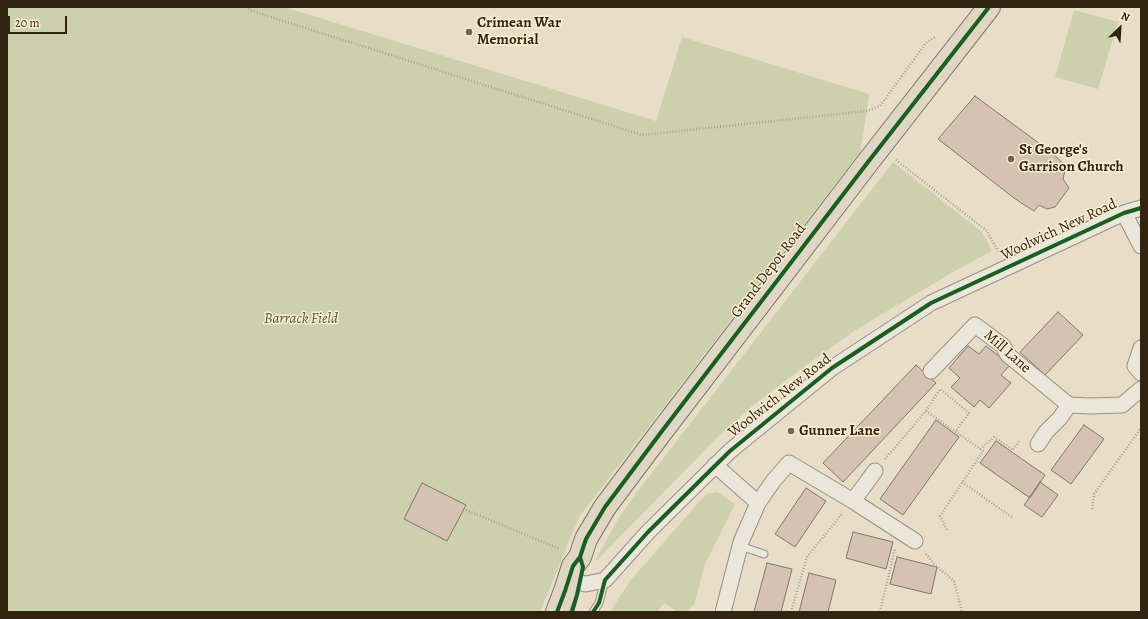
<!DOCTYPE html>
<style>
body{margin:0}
#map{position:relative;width:1148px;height:619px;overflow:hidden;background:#e8dec8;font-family:Alegreya,serif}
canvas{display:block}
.frame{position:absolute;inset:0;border:8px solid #312411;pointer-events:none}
.north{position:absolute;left:1100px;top:8px;width:40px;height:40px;-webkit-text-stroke:3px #f9edd2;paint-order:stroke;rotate:25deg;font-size:11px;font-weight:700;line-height:16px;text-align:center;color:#312411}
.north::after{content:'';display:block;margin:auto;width:14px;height:18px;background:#312411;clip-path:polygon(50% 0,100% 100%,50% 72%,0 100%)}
.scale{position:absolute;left:8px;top:16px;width:59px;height:18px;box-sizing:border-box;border:2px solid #312411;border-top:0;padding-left:5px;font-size:12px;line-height:14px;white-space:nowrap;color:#312411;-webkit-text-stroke:3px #f9edd2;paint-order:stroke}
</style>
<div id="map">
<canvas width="1148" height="619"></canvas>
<div class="frame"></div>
<div class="north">N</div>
<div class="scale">20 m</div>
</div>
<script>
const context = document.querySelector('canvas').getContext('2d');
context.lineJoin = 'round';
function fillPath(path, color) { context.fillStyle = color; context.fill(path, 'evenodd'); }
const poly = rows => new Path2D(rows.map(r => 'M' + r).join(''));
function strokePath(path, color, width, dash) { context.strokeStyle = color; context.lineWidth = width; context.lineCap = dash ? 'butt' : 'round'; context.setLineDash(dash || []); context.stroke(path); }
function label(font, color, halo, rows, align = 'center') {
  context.font = font + ' Alegreya,serif'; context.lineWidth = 3; context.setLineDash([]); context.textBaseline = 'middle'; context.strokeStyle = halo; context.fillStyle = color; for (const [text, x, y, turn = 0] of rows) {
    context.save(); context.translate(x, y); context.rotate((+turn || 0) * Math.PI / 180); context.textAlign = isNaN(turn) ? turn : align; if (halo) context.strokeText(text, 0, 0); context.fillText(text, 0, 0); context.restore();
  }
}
fillPath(poly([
 [7,7,284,7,656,121,682,37,869,94,867,111,860,152,579,517,540,612,7,612],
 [1074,10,1118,22,1098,89,1055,77],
 [893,162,982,232,992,251,955,271,857,329,808,364,751,407,717,438,596,561,596,559,618,519,634,496],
 [717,492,735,504,705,564,694,605,685,612,678,612,664,603,657,612,610,612,630,581,706,494]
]), '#ccd0ac');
const building = poly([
 [975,96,1051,152,1066,166,1063,179,1069,188,1055,207,1047,209,1039,205,1034,211,1026,206,1014,198,938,139,975,96],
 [1058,312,1083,335,1045,375,1020,352,1058,312],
 [968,346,979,354,986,346,1010,365,1001,375,1011,383,989,408,980,400,974,407,951,387,960,378,949,368,968,346],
 [916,365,936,383,843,482,823,463,916,365],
 [936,420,959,437,903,515,880,499,936,420],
 [1084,425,1104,439,1071,484,1051,470,1084,425],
 [996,441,1045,475,1030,498,980,463,996,441],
 [1040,482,1058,495,1042,517,1024,505,1040,482],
 [422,483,466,505,447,541,404,519,422,483],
 [806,488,826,501,795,547,775,534,806,488],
 [853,532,893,542,886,569,846,558,853,532],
 [897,557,937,567,931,594,890,584,897,557],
 [767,563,792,569,781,612,754,612,767,563],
 [809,573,836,580,828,612,799,612,809,573]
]);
fillPath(building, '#d5c2b2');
strokePath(building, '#7e7769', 1);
const lane = poly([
 [740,546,764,554],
 [593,612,599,603,605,580]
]);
const street = poly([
 [1124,213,1141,246],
 [1141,348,1135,366,1141,373],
 [931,371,975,325,1003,346,1008,355,1069,405,1090,406,1122,405,1141,389],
 [1038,444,1046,432,1060,418,1069,405],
 [715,465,758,503],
 [853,501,875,471],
 [568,580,586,584,605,580,648,532,730,451,832,368,931,303,1124,213,1141,208],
 [723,612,741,542,758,503,774,480,789,463,853,501,915,541]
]);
const highway = poly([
 [557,612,565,591,573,566,580,557,586,539,605,507,662,431,868,162,989,7]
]);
strokePath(lane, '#979082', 9);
strokePath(street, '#979082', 17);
strokePath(highway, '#7e7769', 24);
strokePath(poly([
 [246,7,252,11,642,135,867,111,880,106,926,43,935,37],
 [896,160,987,231,999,253],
 [926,411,940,389,969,413,955,432],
 [980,449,994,437,1013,450,1019,442,1021,441],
 [885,459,926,411,983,451,940,516,947,530],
 [962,482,1013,518],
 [1092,509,1094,494,1141,428],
 [466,510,560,549],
 [926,554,935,565,954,581,962,612],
 [791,612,807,557,842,514],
 [880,612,895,548]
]), '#a8a399', 2.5, [1, 2]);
strokePath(lane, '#ebe6dc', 7);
strokePath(street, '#ebe6dc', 15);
strokePath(highway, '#dfd6c6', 22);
strokePath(poly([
 [557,612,565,591,573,566,580,557,586,539,605,507,662,431,868,162,989,7],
 [572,612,577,595,583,567,580,557],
 [593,612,599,603,605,580,648,532,730,451,832,368,931,303,1124,213,1141,208]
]), '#1b5e20', 4);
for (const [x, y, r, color] of [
 [469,32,4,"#716551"],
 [1011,159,4,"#716551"],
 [791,431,4,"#716551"]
]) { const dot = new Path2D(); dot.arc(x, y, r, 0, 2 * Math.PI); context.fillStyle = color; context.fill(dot); strokePath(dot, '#f9edd2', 1.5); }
label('bold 15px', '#312411', '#f9edd2', [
 ["Crimean War",477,23],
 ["Memorial",477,40],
 ["St George's",1019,150],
 ["Garrison Church",1019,167],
 ["Gunner Lane",799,431]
], 'left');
label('15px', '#312411', '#f9edd2', [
 ["Woolwich New Road",1059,230,-25],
 ["Grand Depot Road",769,271,-53],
 ["Mill Lane",1007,352,41],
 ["Woolwich New Road",780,396,-38]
]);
label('italic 15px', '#595439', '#f9edd2', [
 ["Barrack Field",301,319]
]);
</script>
